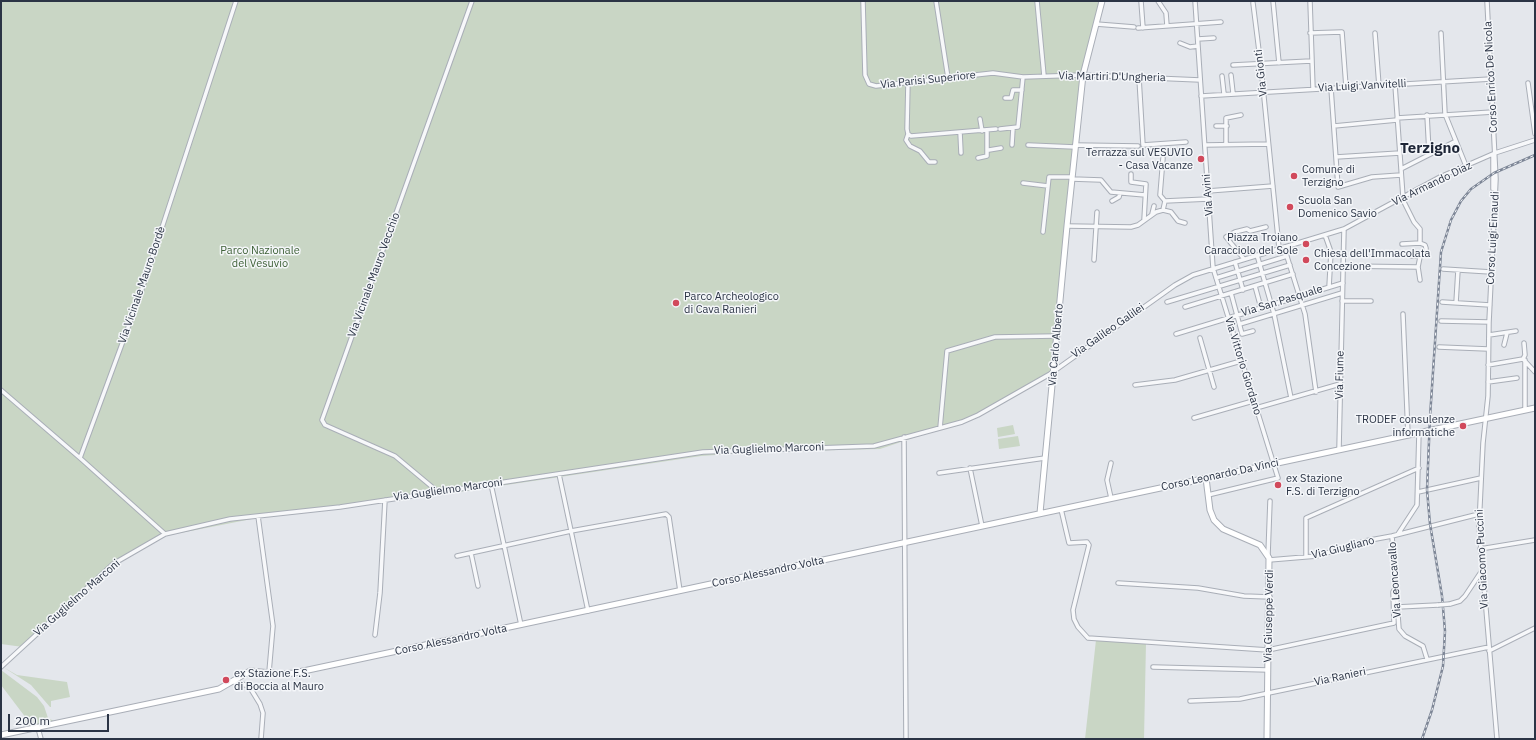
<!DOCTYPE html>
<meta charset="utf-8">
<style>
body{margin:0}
#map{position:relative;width:1536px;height:740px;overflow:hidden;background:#e4e7ec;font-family:"IBM Plex Sans",sans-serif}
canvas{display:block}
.frame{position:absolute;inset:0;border:2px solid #2b3445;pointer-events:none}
.scale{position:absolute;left:8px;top:714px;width:101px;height:18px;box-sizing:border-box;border:2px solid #2b3445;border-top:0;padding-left:5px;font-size:12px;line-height:14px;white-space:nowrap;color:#2b3445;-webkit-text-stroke:3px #f4f6f9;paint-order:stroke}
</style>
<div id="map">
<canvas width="1536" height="740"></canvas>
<div class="frame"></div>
<div class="scale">200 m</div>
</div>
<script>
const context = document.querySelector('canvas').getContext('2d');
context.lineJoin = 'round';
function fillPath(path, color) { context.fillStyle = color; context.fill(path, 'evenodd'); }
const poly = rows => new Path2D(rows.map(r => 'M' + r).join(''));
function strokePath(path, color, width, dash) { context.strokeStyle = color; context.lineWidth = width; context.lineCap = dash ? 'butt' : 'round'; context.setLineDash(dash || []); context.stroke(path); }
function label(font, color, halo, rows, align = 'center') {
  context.font = font + ' "IBM Plex Sans",sans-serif'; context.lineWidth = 3; context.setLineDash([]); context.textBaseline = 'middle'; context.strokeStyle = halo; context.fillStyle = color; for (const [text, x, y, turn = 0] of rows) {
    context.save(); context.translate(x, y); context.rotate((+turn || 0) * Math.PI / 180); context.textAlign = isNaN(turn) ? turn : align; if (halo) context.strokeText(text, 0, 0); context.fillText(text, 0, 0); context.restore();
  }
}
fillPath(poly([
 [1,1,1105,1,1088,49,1080,123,1078,151,1068,225,1070,228,1054,371,980,415,956,426,940,429,880,449,757,452,701,456,459,492,267,516,165,536,139,550,109,570,23,647,1,644],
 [1013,425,1015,434,998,437,997,428],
 [1018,436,1020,446,999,449,998,439],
 [1096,640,1146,643,1144,739,1085,739],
 [3,667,17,675,67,682,70,697,51,701,51,707,50,707,31,685],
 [1,670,37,697,44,706,48,718,54,721,26,727,24,719,26,718,1,685]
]), '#c9d6c5');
const street = poly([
 [863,1,865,75,869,84,876,86,993,73,1023,77,1083,75,1200,80],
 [936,1,948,78],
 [1037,1,1044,76],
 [1141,1,1143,28],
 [1158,1,1166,13,1167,26],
 [1195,1,1213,268,1278,478,1208,495],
 [1273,1,1279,63],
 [1310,1,1313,89],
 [1487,1,1496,179,1489,322,1488,396,1483,443,1479,526,1497,739],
 [1253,3,1261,67,1279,248],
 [1096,24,1134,27],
 [1138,28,1221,22],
 [1310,33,1342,32,1346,87],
 [1375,33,1379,86],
 [1441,33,1445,114,1466,166],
 [1198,39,1214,38],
 [1180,43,1190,47,1198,46],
 [1233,65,1311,61],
 [1231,75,1233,93],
 [1222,76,1224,94],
 [1139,78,1143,145,1186,142],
 [908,82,907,129,908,134,911,136,996,129],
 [1528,83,1535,134],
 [1395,85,1403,197],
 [1331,88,1338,187,1372,177,1401,175],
 [1201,96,1491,79],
 [1005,98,1011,98,1013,90,1022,90],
 [1427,115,1429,153],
 [1397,118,1493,112],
 [980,119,982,131],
 [1216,126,1227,126],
 [1334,126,1397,120],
 [1000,129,1018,127,1023,77],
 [960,132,961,153],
 [908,134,906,140,910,146,920,151,929,162,935,162],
 [1226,144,1226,118,1241,115],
 [1012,145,1013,128],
 [1028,145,1075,147],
 [1075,145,1138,146],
 [1205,145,1268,144],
 [989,150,1001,148],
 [1493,154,1493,189],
 [1336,157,1400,153],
 [978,158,987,156,987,130],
 [1163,158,1160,195,1165,201],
 [1401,169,1456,141],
 [1131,174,1131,182,1146,184,1144,220],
 [1072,179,1101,180,1111,192,1145,195],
 [1023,183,1048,186],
 [1208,191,1273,186],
 [1402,198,1414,222,1420,229,1420,243,1425,245,1426,248,1426,253,1423,255,1411,256],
 [1112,201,1119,197,1120,193],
 [1163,210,1171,212,1178,221,1185,223],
 [1152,214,1154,206],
 [1067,226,1131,227,1138,225,1156,212,1163,210,1165,201,1208,199],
 [1043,232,1049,177,1072,177],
 [1325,235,1331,252,1329,287],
 [1402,244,1420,243],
 [1284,247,1305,314,1316,392],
 [1257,255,1274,314,1291,398],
 [1244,259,1226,237,1235,232,1247,229,1250,231,1266,227],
 [1094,260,1097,212],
 [1235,262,1243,290],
 [1343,266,1418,267,1420,257],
 [1418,267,1420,280],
 [1443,269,1491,272],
 [1216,278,1287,256],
 [1255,286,1261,308],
 [1231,293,1242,334,1253,331],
 [1342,301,1371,301],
 [1167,302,1290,265],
 [1442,302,1490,305],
 [1456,303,1458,270],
 [1185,307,1293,274],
 [1403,314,1408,435],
 [1441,321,1489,322],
 [1240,324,1342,293],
 [1176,334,1343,283],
 [1489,335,1516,331],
 [1200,338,1214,387],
 [1504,345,1507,333],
 [1439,347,1488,349],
 [1523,359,1525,355,1524,343],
 [1488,365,1523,359,1535,372],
 [1488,382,1517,378],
 [1135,385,1175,380,1241,361],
 [1,390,80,458],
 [1256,408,1340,384],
 [1525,410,1525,360],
 [1194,418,1253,401],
 [940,428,947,351,995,337,1056,336],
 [904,437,906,739],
 [1339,449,1344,229],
 [970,468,982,526],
 [939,473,1045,458],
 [559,474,588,611],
 [491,484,521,625],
 [437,491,395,456,325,425,322,420,472,1],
 [1418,492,1481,478],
 [1111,498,1107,480,1111,463],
 [1061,509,1069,543,1087,542,1089,545,1073,610,1074,619,1078,627,1088,638,1268,650,1394,623,1393,592,1396,587],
 [258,516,273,626,269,672],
 [165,534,80,458,140,295,236,1],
 [1398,534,1417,505,1419,432],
 [1392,536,1399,629,1405,636,1423,646,1427,659],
 [1480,549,1535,540],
 [471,553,478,586],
 [1268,555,1270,501],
 [457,556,571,531,666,514,669,517,680,591],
 [1306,557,1306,518,1419,468],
 [1269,560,1317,556,1365,541,1392,536,1479,514],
 [1118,583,1198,588,1244,596,1270,597],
 [1450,604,1460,601,1465,596,1481,572],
 [1397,607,1438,605],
 [375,635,380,593,385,500],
 [1489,651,1535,628],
 [1,667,113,564,165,534,230,519,340,507,703,452,874,446,962,422,978,415,1050,374,1175,285,1193,275,1344,229,1440,177,1495,153,1535,140],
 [1153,667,1268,670],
 [234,682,249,686,260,704,263,713,261,739],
 [1190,701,1240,699,1489,647],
 [38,728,41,739]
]);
const secondary = poly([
 [1206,478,1210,510,1214,520,1223,529,1260,545,1269,558,1267,739],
 [1040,513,1067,226,1083,75,1102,1],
 [1,735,219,689,250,671,282,674,294,673,1535,408]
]);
strokePath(street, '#a9aeb7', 5.5);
strokePath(secondary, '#a9aeb7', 7);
strokePath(street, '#f7f8fa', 3.5);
strokePath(secondary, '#fff', 5);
const rail = poly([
 [1422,739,1432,710,1443,666,1445,631,1442,596,1430,524,1427,490,1430,417,1441,252,1451,220,1461,201,1471,189,1494,173,1535,155]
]);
strokePath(rail, '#7d8696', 2.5);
strokePath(rail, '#f4f6f9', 1, [3]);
const streetBridge = poly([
 [1438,605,1450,604]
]);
strokePath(streetBridge, '#a9aeb7', 5.5, []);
strokePath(streetBridge, '#f7f8fa', 3.5);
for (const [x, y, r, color] of [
 [1201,159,4,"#d1495b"],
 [1294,176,4,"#d1495b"],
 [1290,207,4,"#d1495b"],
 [1306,244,4,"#d1495b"],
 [1306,260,4,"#d1495b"],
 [676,303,4,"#d1495b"],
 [1463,426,4,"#d1495b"],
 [1278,485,4,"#d1495b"],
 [226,680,4,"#d1495b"]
]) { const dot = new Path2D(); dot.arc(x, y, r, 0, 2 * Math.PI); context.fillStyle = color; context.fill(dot); strokePath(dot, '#f4f6f9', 1.5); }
label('11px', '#2b3445', '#f4f6f9', [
 ["Via Gionti",1261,73,-96],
 ["Via Martiri D'Ungheria",1112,77,1],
 ["Corso Enrico De Nicola",1491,77,-93],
 ["Via Parisi Superiore",928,80,-6],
 ["Via Luigi Vanvitelli",1362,86,-3],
 ["Via Armando Diaz",1432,184,-26],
 ["Via Avini",1208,195,-94],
 ["Corso Luigi Einaudi",1493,238,-87],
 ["Via Vicinale Mauro Vecchio",374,275,-70],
 ["Via Vicinale Mauro Bordè",142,285,-71],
 ["Via San Pasquale",1282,301,-17],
 ["Via Galileo Galilei",1108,331,-35],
 ["Via Carlo Alberto",1056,345,-85],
 ["Via Vittorio Giordano",1243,366,73],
 ["Via Fiume",1340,375,-89],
 ["Via Guglielmo Marconi",769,449,-2],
 ["Corso Leonardo Da Vinci",1220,475,-12],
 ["Via Guglielmo Marconi",448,490,-8],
 ["Via Giugliano",1343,548,-14],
 ["Via Giacomo Puccini",1482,559,-93],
 ["Corso Alessandro Volta",768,572,-12],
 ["Via Leoncavallo",1395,580,-94],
 ["Via Guglielmo Marconi",77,598,-41],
 ["Via Giuseppe Verdi",1269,616,-89],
 ["Corso Alessandro Volta",451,640,-12],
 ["Via Ranieri",1340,677,-12]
]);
label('11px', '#2b3445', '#f4f6f9', [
 ["Terrazza sul VESUVIO",1193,153,"right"],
 ["- Casa Vacanze",1193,166,"right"],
 ["Comune di",1302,170],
 ["Terzigno",1302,183],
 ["Scuola San",1298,201],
 ["Domenico Savio",1298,214],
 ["Piazza Troiano",1298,238,"right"],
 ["Caracciolo del Sole",1298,251,"right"],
 ["Chiesa dell'Immacolata",1314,254],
 ["Concezione",1314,267],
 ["Parco Archeologico",684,297],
 ["di Cava Ranieri",684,310],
 ["TRODEF consulenze",1455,420,"right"],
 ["informatiche",1455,433,"right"],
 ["ex Stazione",1286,479],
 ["F.S. di Terzigno",1286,492],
 ["ex Stazione F.S.",234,674],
 ["di Boccia al Mauro",234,687]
], 'left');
label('11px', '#3f6138', '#f4f6f9', [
 ["Parco Nazionale",260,251],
 ["del Vesuvio",260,264]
]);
label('bold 15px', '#1d2536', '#f4f6f9', [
 ["Terzigno",1430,149]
]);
</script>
